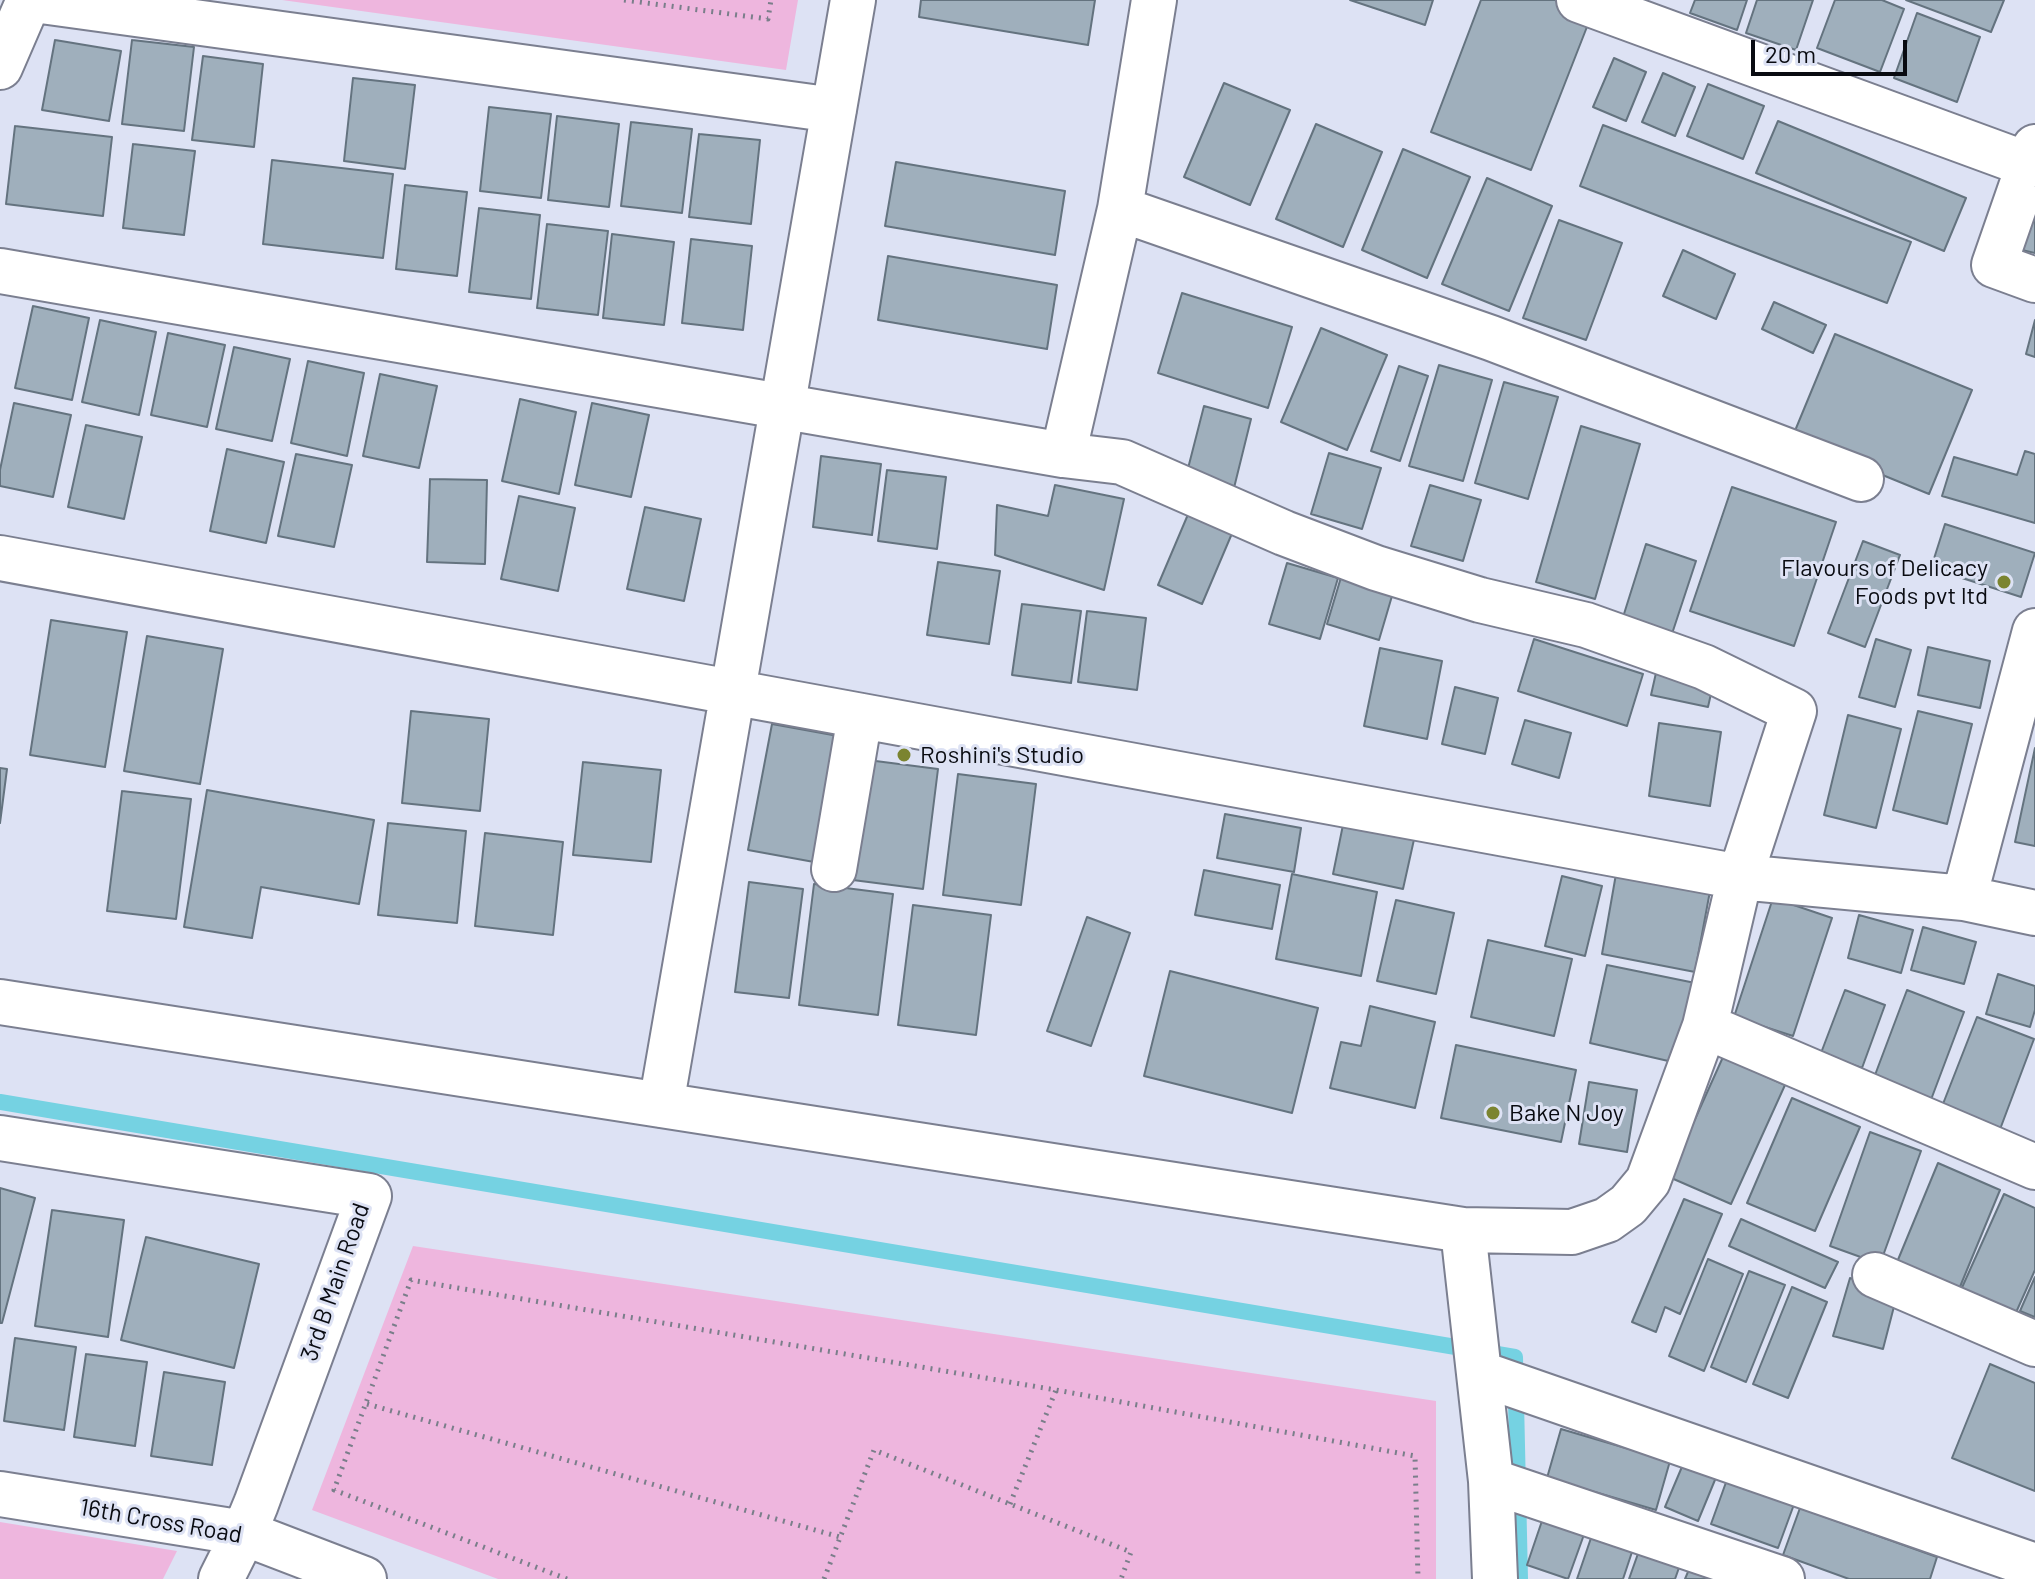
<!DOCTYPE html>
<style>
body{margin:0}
#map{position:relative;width:2035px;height:1579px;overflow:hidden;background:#dde2f4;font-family:Barlow,sans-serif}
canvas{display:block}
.scale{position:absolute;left:1751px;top:40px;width:156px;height:36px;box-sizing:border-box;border:4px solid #090b11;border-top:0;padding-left:10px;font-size:24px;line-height:28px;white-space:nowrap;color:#090b11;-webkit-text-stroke:6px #dde2f4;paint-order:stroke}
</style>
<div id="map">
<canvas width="2035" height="1579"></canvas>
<div class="scale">20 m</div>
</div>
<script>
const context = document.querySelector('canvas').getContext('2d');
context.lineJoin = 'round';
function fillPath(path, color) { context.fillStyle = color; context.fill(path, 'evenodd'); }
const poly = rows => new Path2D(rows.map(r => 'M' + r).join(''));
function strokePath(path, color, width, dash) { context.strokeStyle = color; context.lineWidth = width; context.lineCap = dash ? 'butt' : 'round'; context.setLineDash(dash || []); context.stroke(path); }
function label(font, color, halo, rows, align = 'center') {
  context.font = font + ' Barlow,sans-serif'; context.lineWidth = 6; context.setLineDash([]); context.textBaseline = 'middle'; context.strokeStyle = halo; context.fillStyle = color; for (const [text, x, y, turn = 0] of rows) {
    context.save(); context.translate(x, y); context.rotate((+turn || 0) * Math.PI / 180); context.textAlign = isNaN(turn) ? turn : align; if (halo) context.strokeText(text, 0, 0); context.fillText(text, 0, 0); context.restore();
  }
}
fillPath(poly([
 [282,0,798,0,786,70],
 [413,1246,1436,1401,1436,1579,498,1579,312,1510],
 [0,1522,177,1551,163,1579,0,1579]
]), '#eeb6de');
strokePath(poly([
 [0,1102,1515,1357,1520,1579]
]), '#75d2e2', 16);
const building = poly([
 [921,0,1095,0,1088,45,919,17,921,0],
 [1350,0,1433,0,1425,25,1350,0],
 [1481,0,1555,0,1592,14,1531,170,1431,132,1481,0],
 [1695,0,1747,0,1737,30,1690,13,1695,0],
 [1757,0,1813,0,1796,50,1746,33,1757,0],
 [1835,0,1882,0,1904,9,1880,72,1817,48,1835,0],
 [1906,0,2004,0,1991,32,1906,0],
 [1917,13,1980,37,1957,102,1894,78,1917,13],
 [55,40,121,51,109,121,42,110,55,40],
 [132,40,194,47,184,131,122,124,132,40],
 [203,56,263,64,254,147,192,140,203,56],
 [1614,58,1646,72,1626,121,1593,107,1614,58],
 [1663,73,1695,87,1675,136,1642,122,1663,73],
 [353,78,415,85,405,169,344,161,353,78],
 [1224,83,1290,110,1250,205,1184,177,1224,83],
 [1708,84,1764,106,1743,159,1687,136,1708,84],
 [489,107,551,114,541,198,480,191,489,107],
 [557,116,619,124,609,207,548,200,557,116],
 [1778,121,1966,198,1944,251,1756,173,1778,121],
 [631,122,692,129,682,213,621,206,631,122],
 [1316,124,1382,152,1343,247,1276,219,1316,124],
 [1603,125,1911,242,1887,303,1580,186,1603,125],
 [15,126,112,137,103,216,6,204,15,126],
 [699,134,760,140,751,224,689,217,699,134],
 [133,144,195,151,184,235,123,228,133,144],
 [1403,149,1470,177,1427,278,1362,250,1403,149],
 [272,160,393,174,383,258,263,244,272,160],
 [896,162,1065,191,1055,255,885,226,896,162],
 [1487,178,1552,206,1509,311,1442,284,1487,178],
 [405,185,467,192,457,276,396,269,405,185],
 [2035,200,2035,253,2022,250,2035,200],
 [479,208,540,215,531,299,469,292,479,208],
 [1559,220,1622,243,1586,340,1523,318,1559,220],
 [547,224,608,231,598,315,537,308,547,224],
 [612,234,674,242,664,325,603,318,612,234],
 [691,239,752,246,743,330,682,323,691,239],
 [1683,250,1735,274,1716,319,1663,296,1683,250],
 [888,256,1057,285,1047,349,878,320,888,256],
 [1182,293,1292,327,1268,408,1158,373,1182,293],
 [1774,302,1826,325,1813,353,1762,329,1774,302],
 [33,306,89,318,72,400,15,388,33,306],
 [100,320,156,332,139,415,82,402,100,320],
 [2035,320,2035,357,2026,354,2035,320],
 [1321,328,1387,355,1347,450,1281,422,1321,328],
 [168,333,225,345,207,427,151,415,168,333],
 [1835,334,1972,390,1929,494,1792,438,1835,334],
 [234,347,290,359,272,441,216,429,234,347],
 [308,361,364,373,347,456,291,443,308,361],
 [1439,365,1492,380,1463,481,1409,466,1439,365],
 [1399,366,1428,376,1400,461,1371,451,1399,366],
 [380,374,437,386,419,468,363,456,380,374],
 [1504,382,1558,397,1528,499,1475,483,1504,382],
 [520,399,576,412,559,494,502,481,520,399],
 [14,403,71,415,53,497,0,486,0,470,14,403],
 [592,403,649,415,631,497,575,485,592,403],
 [1204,406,1251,419,1232,496,1184,484,1204,406],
 [86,425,142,437,124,519,68,507,86,425],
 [1581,426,1640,444,1595,599,1536,582,1581,426],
 [227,449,284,462,266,543,210,531,227,449],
 [2025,451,2035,454,2035,523,1942,496,1954,457,2017,475,2025,451],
 [1329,453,1381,468,1362,529,1311,514,1329,453],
 [296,454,352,465,334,547,278,536,296,454],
 [821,456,881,464,872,535,813,527,821,456],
 [887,470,946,477,937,549,878,541,887,470],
 [430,479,487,480,485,564,427,562,430,479],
 [1055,485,1124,499,1104,590,995,555,997,505,1048,516,1055,485],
 [1430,485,1481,500,1463,561,1411,546,1430,485],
 [1732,487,1836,522,1794,646,1690,611,1732,487],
 [519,496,575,508,558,591,501,579,519,496],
 [1192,505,1236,524,1202,604,1158,585,1192,505],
 [645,507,701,519,684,601,627,589,645,507],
 [1945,524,2035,553,2021,597,1931,568,1945,524],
 [1863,541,1900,555,1865,647,1828,633,1863,541],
 [1646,544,1696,561,1667,649,1618,633,1646,544],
 [938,562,1000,571,989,644,927,635,938,562],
 [1287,563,1338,578,1320,639,1269,624,1287,563],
 [1345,564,1397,579,1379,640,1327,624,1345,564],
 [1022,604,1081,611,1071,683,1012,675,1022,604],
 [1087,611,1146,618,1137,690,1078,682,1087,611],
 [51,620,127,632,105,767,30,755,51,620],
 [147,636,223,649,200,784,124,771,147,636],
 [1534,639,1643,674,1627,726,1518,691,1534,639],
 [1876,639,1911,650,1895,707,1859,697,1876,639],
 [1928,647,1990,661,1980,708,1918,695,1928,647],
 [1380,648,1442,661,1427,739,1364,726,1380,648],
 [1658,664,1715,676,1708,707,1651,695,1658,664],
 [1455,687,1498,698,1485,754,1442,744,1455,687],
 [411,711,489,719,480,811,402,803,411,711],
 [1918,711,1972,724,1947,824,1893,810,1918,711],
 [1848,715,1901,729,1876,828,1824,815,1848,715],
 [1525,720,1571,733,1559,778,1512,764,1525,720],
 [1659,723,1721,732,1710,806,1649,796,1659,723],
 [772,724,838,736,814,862,748,850,772,724],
 [2035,748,2035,846,2015,842,2035,748],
 [860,759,938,769,923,889,845,879,860,759],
 [583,762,661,770,651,862,573,855,583,762],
 [0,768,7,769,0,823,0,768],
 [958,774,1036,784,1021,905,943,895,958,774],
 [207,790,374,820,359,904,261,887,252,938,184,927,207,790],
 [122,791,191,799,176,919,107,911,122,791],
 [1225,814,1301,828,1294,872,1217,858,1225,814],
 [1344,820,1415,835,1403,889,1333,874,1344,820],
 [388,823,466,831,457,923,378,915,388,823],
 [485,833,563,842,553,935,475,926,485,833],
 [1204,870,1280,885,1272,929,1195,915,1204,870],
 [1292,874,1377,892,1361,976,1276,959,1292,874],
 [1616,874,1710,891,1695,972,1602,954,1616,874],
 [1562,876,1602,886,1585,956,1545,946,1562,876],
 [749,882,803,889,789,998,735,992,749,882],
 [814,884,893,894,878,1015,799,1005,814,884],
 [1773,898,1832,918,1793,1036,1734,1017,1773,898],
 [1396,900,1454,913,1436,994,1377,981,1396,900],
 [913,905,991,915,976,1035,898,1025,913,905],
 [1859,915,1913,930,1901,973,1848,958,1859,915],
 [1087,917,1130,933,1091,1046,1047,1031,1087,917],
 [1923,927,1976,942,1964,984,1911,970,1923,927],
 [1488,940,1572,959,1554,1036,1471,1017,1488,940],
 [1607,965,1700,984,1677,1063,1590,1043,1607,965],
 [1170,971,1318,1008,1292,1113,1144,1076,1170,971],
 [1998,974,2035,986,2035,1010,2030,1027,1986,1014,1998,974],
 [1845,990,1885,1005,1862,1068,1821,1053,1845,990],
 [1907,990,1964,1012,1929,1105,1872,1083,1907,990],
 [1370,1006,1435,1022,1415,1108,1330,1088,1341,1042,1361,1046,1370,1006],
 [1977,1017,2034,1039,1999,1132,1941,1109,1977,1017],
 [1456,1045,1576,1070,1561,1142,1441,1118,1456,1045],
 [1723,1057,1785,1085,1731,1204,1669,1177,1723,1057],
 [1589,1082,1637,1090,1627,1152,1579,1144,1589,1082],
 [1792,1098,1860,1127,1815,1231,1747,1203,1792,1098],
 [1870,1132,1921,1151,1880,1264,1830,1246,1870,1132],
 [1938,1163,2000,1190,1957,1294,1895,1267,1938,1163],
 [0,1188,35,1198,2,1323,0,1323,0,1188],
 [2004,1194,2035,1208,2035,1270,2014,1317,1960,1292,2004,1194],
 [1684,1199,1722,1214,1680,1314,1665,1307,1656,1332,1632,1322,1684,1199],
 [52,1210,124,1220,108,1337,35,1326,52,1210],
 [1741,1219,1838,1262,1825,1288,1729,1246,1741,1219],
 [146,1237,259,1264,234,1368,121,1340,146,1237],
 [1708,1259,1743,1274,1704,1371,1669,1356,1708,1259],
 [1749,1271,1785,1285,1746,1382,1711,1367,1749,1271],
 [2035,1277,2035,1317,2020,1311,2035,1277],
 [1850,1278,1898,1291,1883,1349,1833,1336,1850,1278],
 [1792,1287,1827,1302,1788,1398,1753,1384,1792,1287],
 [15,1338,76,1347,64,1430,4,1421,15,1338],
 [86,1354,147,1362,135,1446,74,1437,86,1354],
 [1990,1364,2035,1383,2035,1491,1952,1458,1990,1364],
 [164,1372,225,1382,212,1465,151,1456,164,1372],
 [1561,1429,1670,1461,1656,1510,1547,1478,1561,1429],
 [1684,1462,1717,1475,1698,1521,1665,1507,1684,1462],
 [1729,1474,1796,1499,1778,1548,1711,1524,1729,1474],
 [1800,1508,1937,1557,1930,1579,1849,1579,1783,1555,1800,1508],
 [1544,1515,1586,1529,1568,1579,1527,1565,1544,1515],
 [1591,1538,1632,1552,1623,1579,1577,1579,1591,1538],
 [1640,1548,1681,1562,1675,1579,1629,1579,1640,1548],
 [1693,1560,1714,1579,1685,1579,1693,1560]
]);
fillPath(building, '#9fafbc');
strokePath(building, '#64737f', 2);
const minor = poly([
 [34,0,834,110],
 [1579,0,2029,165],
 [0,67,29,0],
 [2035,147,1994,265,2035,280],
 [1120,209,1491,338,1861,479],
 [0,271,1063,455,1122,462,1284,533,1376,568,1480,600,1586,625,1704,667,1794,711,1740,877,1705,1026,1648,1181,1628,1205,1607,1220,1572,1232,1463,1230,0,1002],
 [1063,455,1120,209,1154,0],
 [0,558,1740,877,1964,898,2035,913],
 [834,869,860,716],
 [1964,898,2035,631],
 [1705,1026,2035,1167],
 [661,1105,853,0],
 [0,1138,369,1196,256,1504,244,1533,221,1579],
 [1463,1230,1491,1481,1495,1579],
 [1875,1275,2035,1344],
 [1479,1373,2035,1566],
 [1491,1481,1782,1579],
 [0,1494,244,1533,364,1579]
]);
strokePath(minor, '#7b7f90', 48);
strokePath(poly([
 [624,0,768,19,771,0],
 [367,1404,840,1537],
 [1010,1504,1056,1390],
 [567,1579,334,1490,411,1280,1056,1390,1415,1456,1418,1579],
 [824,1579,874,1450,1131,1552,1121,1579]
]), '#7a7e8a', 5, [2, 6]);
strokePath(minor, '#fff', 44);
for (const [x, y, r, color] of [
 [2004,582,8,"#7b8430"],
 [904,755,8,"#7b8430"],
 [1493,1113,8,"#7b8430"]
]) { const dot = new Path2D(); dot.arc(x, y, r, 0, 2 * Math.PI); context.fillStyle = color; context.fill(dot); strokePath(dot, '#dde2f4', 3); }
label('24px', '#090b11', '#dde2f4', [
 ["Flavours of Delicacy",1988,568,"right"],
 ["Foods pvt ltd",1988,596,"right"],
 ["Roshini's Studio",920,755],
 ["Bake N Joy",1509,1113]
], 'left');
label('24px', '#090b11', '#dde2f4', [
 ["3rd B Main Road",335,1282,-71],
 ["16th Cross Road",161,1521,10]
]);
</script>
